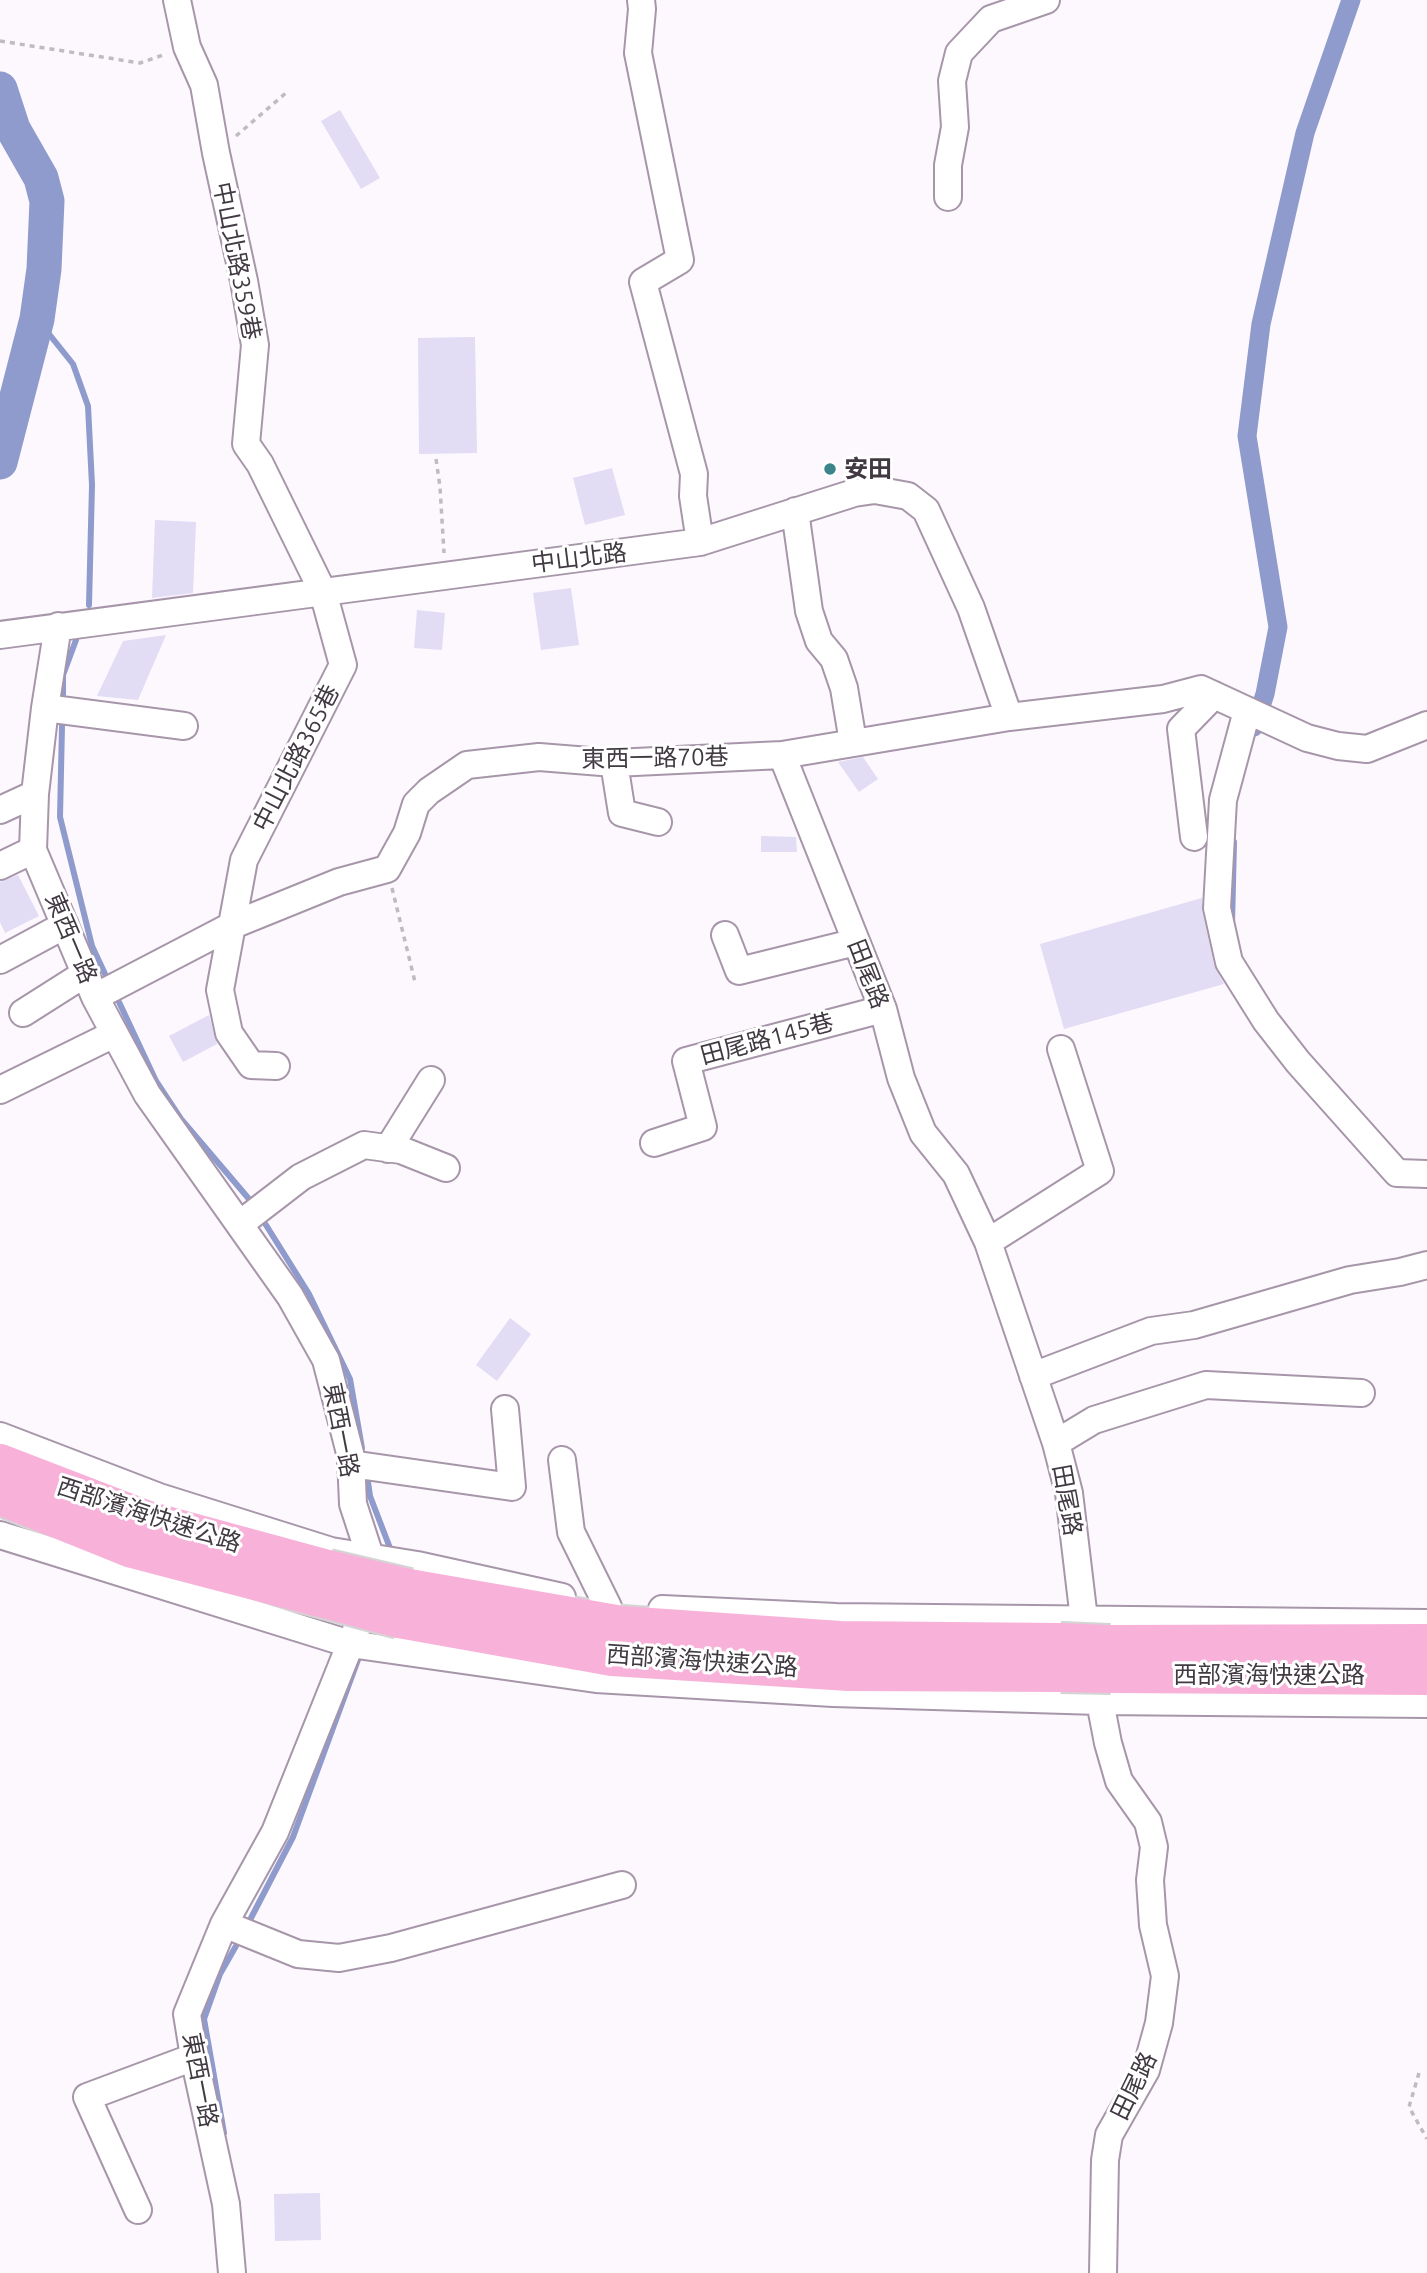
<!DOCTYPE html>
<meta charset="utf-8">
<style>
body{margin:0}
canvas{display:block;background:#fcf8fd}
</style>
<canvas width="1427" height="2273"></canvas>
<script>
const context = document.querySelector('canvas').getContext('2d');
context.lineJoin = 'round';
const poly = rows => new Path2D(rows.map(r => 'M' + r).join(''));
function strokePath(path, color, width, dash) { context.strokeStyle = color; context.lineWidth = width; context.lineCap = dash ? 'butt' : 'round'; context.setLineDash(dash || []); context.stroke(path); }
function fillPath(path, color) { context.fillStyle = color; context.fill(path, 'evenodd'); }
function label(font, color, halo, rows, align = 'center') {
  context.font = font + ' Ubuntu,"Noto Sans TC",sans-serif'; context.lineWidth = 6; context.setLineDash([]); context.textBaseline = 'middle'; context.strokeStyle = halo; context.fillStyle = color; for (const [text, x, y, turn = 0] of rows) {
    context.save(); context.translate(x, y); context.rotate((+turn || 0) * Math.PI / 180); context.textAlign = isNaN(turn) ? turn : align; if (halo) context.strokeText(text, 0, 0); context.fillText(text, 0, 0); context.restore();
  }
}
strokePath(poly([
 [37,319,73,364,88,406,92,485,89,605],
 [63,694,63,675,76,640],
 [62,726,60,817,92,946,105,974],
 [1232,925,1234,842],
 [119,1002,156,1081,181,1119,249,1199],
 [266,1225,309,1294,350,1379,362,1448],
 [368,1482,370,1496,390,1548],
 [251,1918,293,1837,359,1657],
 [224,2133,204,2019,220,1974,236,1946]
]), '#8f9bcc', 6);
strokePath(poly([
 [1254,727,1265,694,1278,627,1247,436,1261,324,1305,133,1351,0]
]), '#8f9bcc', 19);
strokePath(poly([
 [0,89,13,129,41,178,47,201,44,269,37,319,0,462]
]), '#8f9bcc', 35);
fillPath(poly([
 [340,110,380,178,361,189,321,121],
 [475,337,477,453,419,454,418,338],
 [612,468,625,515,585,525,573,478],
 [155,520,196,522,193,593,152,598],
 [571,588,579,645,541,650,533,593],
 [417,610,445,613,442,650,414,648],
 [166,635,138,700,97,696,123,641],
 [863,757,878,779,859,792,838,762],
 [761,836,796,837,797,852,761,852],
 [18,875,39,916,5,933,0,922,0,882],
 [1202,898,1202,911,1214,965,1224,984,1064,1029,1040,944],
 [209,1015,217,1044,183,1062,169,1036],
 [510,1318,531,1334,497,1381,476,1365],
 [320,2193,321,2240,275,2241,274,2194]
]), '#e2dcf5');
const minor = poly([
 [177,0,187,47,204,85,216,153,244,281,255,345,246,444,260,464,323,592,343,665,244,860,220,990,229,1033,251,1065,276,1066],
 [641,0,642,9,638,53,680,260,643,282,694,474,693,496,700,542],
 [948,197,948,165,955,127,952,81,959,53,991,19,1046,0],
 [795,511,809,611,819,641,834,659,844,688,853,742],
 [58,626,45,708,35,794,33,850,95,997,147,1094,290,1296,326,1360,351,1457,353,1504,370,1556,360,1620,275,1832,224,1924,187,2014,194,2057,226,2204,232,2273],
 [0,635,700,542,854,493,875,490,908,496,926,510,971,608,1009,717],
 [45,708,184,726],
 [1247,711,1223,800,1217,908,1229,962,1266,1021,1298,1062,1397,1173,1427,1174],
 [782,755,883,1009,901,1078,923,1133,956,1174,988,1242,1056,1443,1069,1493,1084,1619,1108,1743,1119,1781,1148,1822,1154,1847,1150,1880,1153,1925,1165,1976,1159,2023,1146,2070,1109,2135,1105,2160,1103,2273],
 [614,763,622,813,658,822],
 [0,810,35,794],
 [1194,837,1181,729,1214,695],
 [0,866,33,850],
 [725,935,739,971,856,942],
 [0,960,65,925],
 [95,997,233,925,339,882,387,869,407,833,416,804,429,791,467,765,539,757,614,763,782,755,1009,717,1163,699,1201,689,1307,738,1338,746,1367,749,1427,725],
 [23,1013,86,973],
 [0,1090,114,1034],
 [654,1143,703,1127,686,1061,883,1009],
 [388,1149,431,1080],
 [240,1224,301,1177,364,1145,401,1150,446,1168],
 [988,1242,1100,1171,1061,1049],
 [1033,1376,1151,1331,1194,1325,1350,1280,1400,1272,1427,1265],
 [0,1436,159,1497,331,1551,417,1565,562,1597],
 [1056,1443,1094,1420,1206,1385,1361,1393],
 [562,1460,571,1532,608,1607],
 [351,1464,512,1487,505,1409],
 [0,1535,350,1644,596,1679,833,1693,1099,1701,1427,1704],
 [662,1609,836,1617,1427,1623],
 [224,1924,298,1954,339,1958,391,1948,622,1885],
 [138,2210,87,2097,194,2057]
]);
const highway = poly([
 [0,1463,148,1520,328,1569],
 [0,1496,129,1548,324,1599],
 [409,1588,622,1625,840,1640,1060,1642],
 [399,1619,612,1657,849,1672,1061,1673],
 [1110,1644,1427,1643],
 [1111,1674,1427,1676]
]);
strokePath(minor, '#a796aa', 30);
strokePath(highway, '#d5d4d5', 42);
strokePath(poly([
 [0,41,140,63,166,54],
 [236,136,287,92],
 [436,459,440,487,444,553],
 [392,888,415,982],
 [1419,2073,1409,2107,1427,2139]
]), '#c0bbc1', 3.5, [5, 5]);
strokePath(minor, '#fff', 26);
strokePath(highway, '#f8b2da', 38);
const highwayBridge = poly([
 [328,1569,409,1588],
 [324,1599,399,1619],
 [1060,1642,1110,1644],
 [1061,1673,1111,1674]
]);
strokePath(highwayBridge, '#d5d4d5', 42, []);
strokePath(highwayBridge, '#f8b2da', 38);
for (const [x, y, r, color] of [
 [830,469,7,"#3c848b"]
]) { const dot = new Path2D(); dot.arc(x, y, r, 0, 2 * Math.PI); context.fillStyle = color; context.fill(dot); strokePath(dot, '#fff', 2.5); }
label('24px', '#413a42', '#fff', [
 ["中山北路359巷",237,261,79],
 ["中山北路",579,558,-7],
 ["中山北路365巷",296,758,-63],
 ["東西一路70巷",655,758,-1],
 ["東西一路",71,938,67],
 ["田尾路",868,974,69],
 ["田尾路145巷",767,1039,-15],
 ["東西一路",341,1430,79],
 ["田尾路",1067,1500,80],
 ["西部濱海快速公路",149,1515,18],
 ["西部濱海快速公路",702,1661,4],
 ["西部濱海快速公路",1269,1675],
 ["東西一路",200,2080,79],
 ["田尾路",1134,2086,-64]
]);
label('bold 24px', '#413a42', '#fff', [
 ["安田",844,469]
], 'left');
</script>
